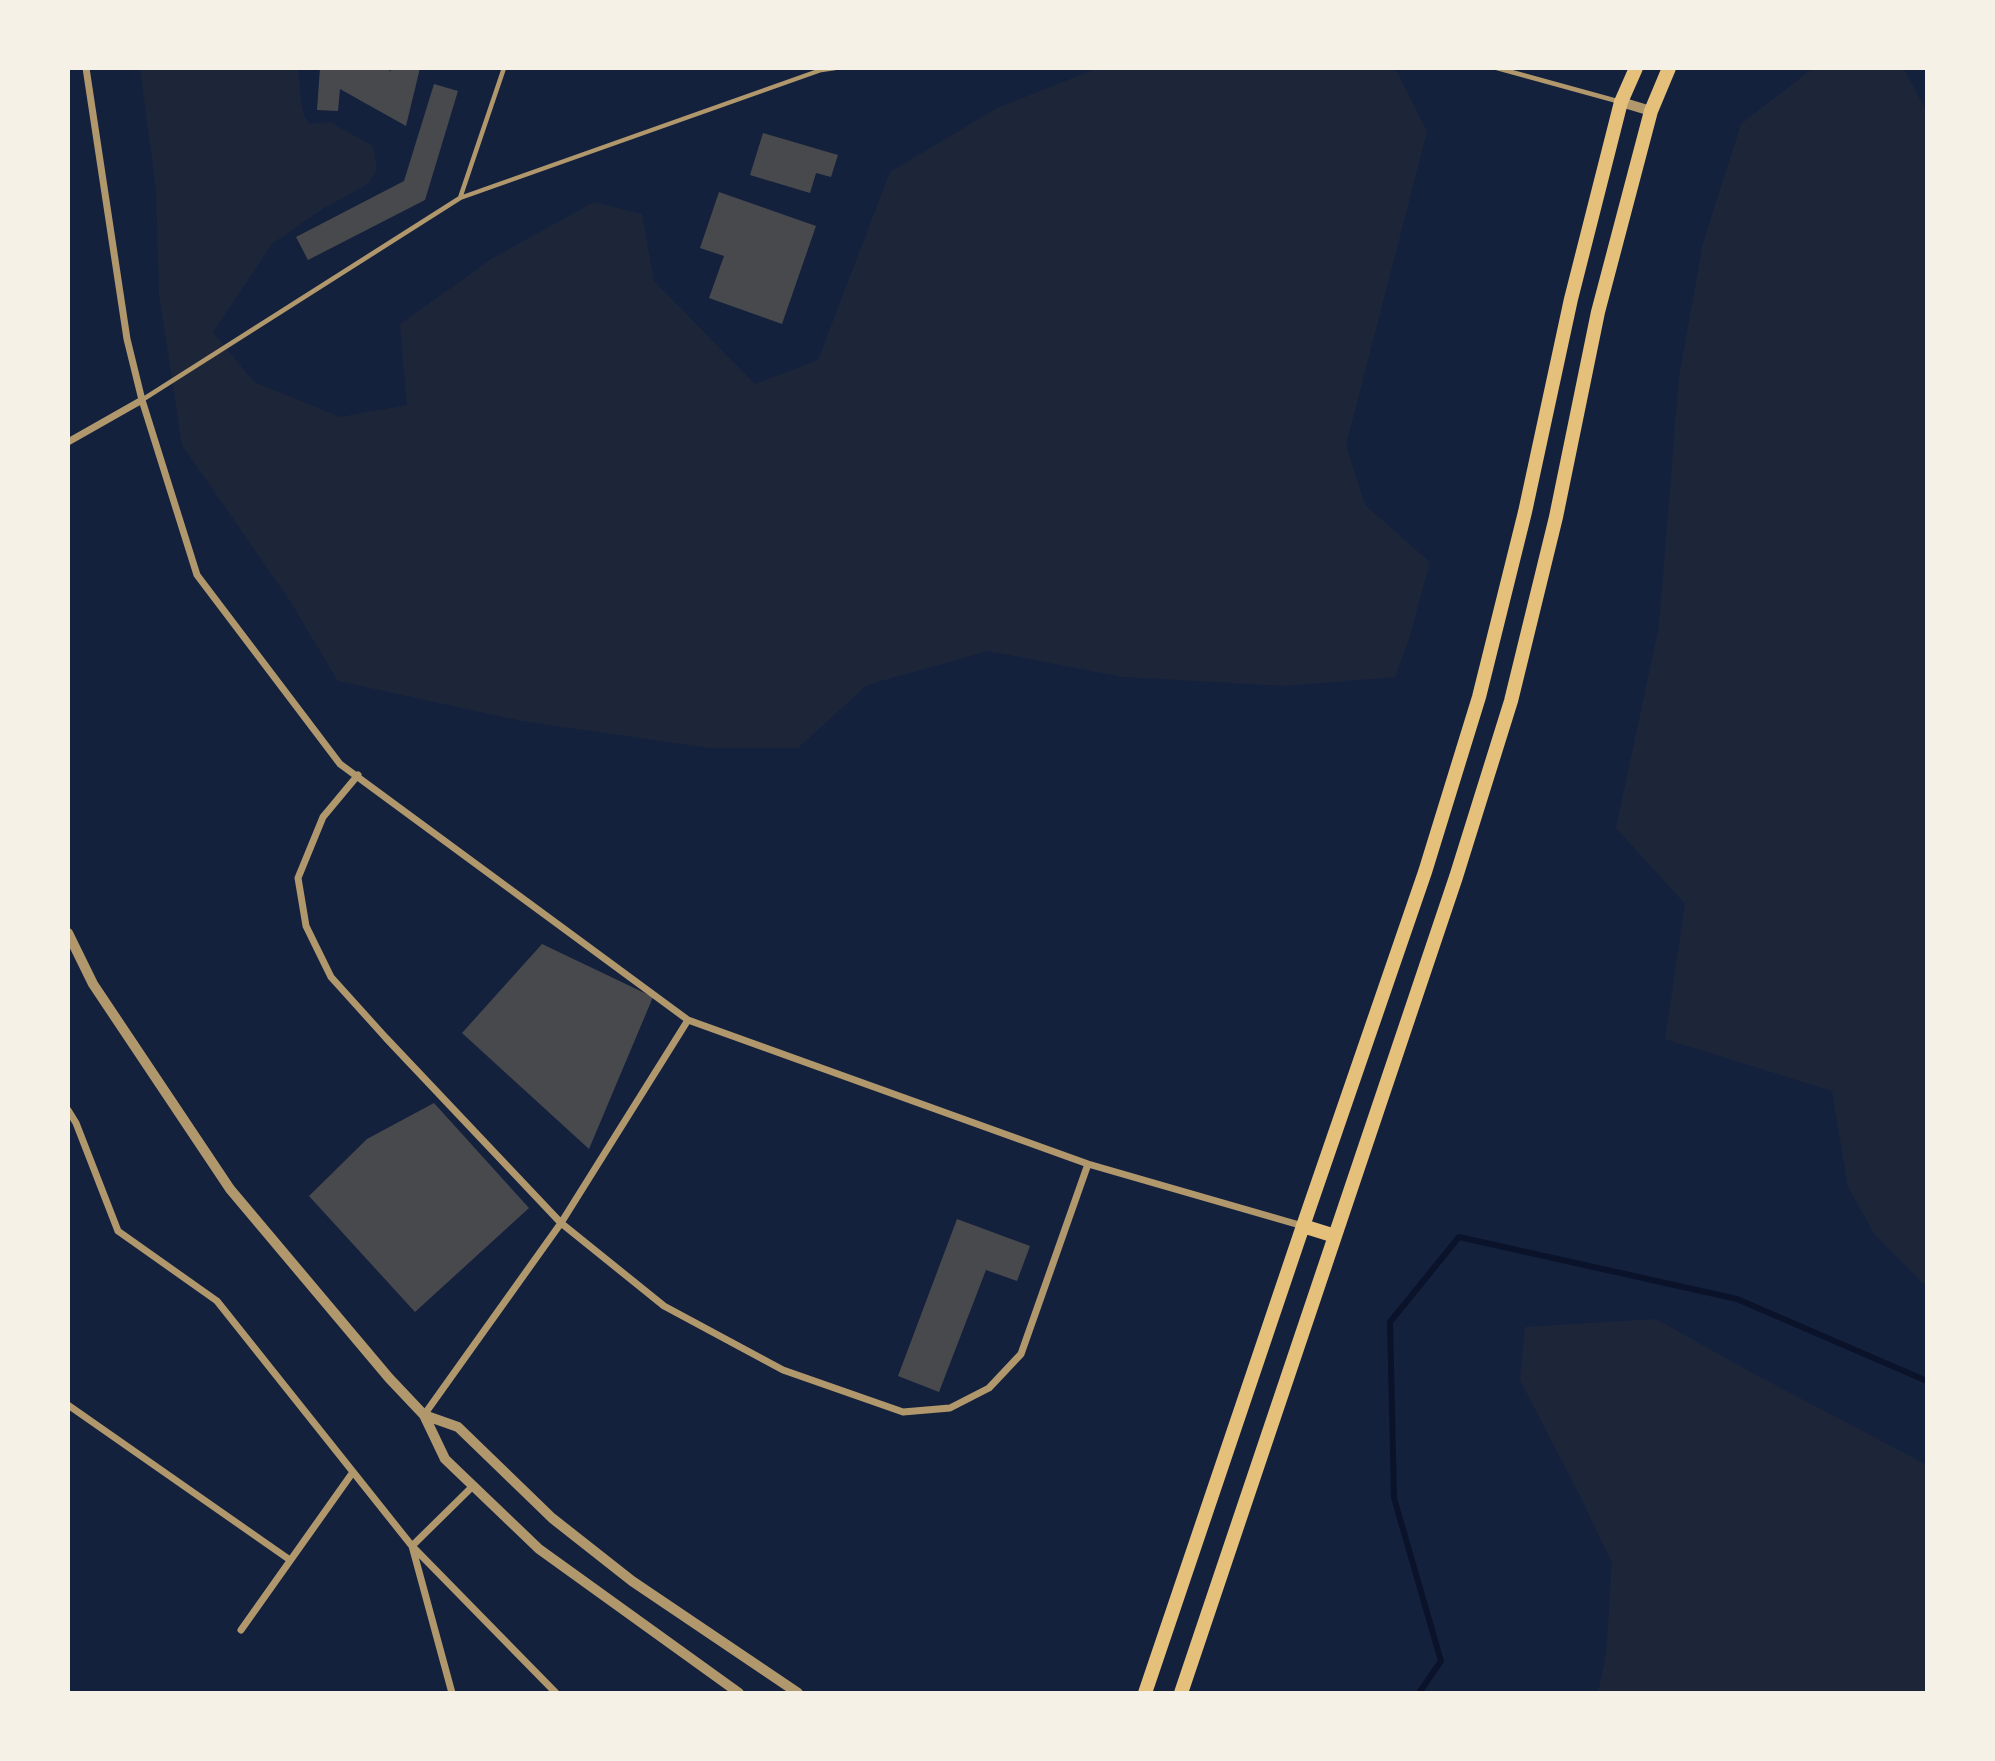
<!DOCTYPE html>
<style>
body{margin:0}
#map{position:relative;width:1995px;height:1761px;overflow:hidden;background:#14213d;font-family:"Fira Sans",sans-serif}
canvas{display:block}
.frame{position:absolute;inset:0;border:70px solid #f6f1e7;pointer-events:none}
</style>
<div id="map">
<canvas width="1995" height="1761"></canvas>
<div class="frame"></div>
</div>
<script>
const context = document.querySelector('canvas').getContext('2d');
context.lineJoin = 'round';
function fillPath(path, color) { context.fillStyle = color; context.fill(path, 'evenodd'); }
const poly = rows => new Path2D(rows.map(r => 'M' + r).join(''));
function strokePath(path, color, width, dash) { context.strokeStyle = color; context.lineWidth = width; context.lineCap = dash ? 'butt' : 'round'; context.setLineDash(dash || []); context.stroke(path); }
fillPath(poly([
 [140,68,298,68,301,103,304,116,310,124,330,122,373,146,377,169,368,184,324,208,272,244,213,332,254,382,340,417,407,405,400,324,493,258,594,202,642,214,654,281,755,384,818,360,890,172,997,108,1098,68,1388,68,1397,72,1427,132,1346,445,1365,505,1430,562,1409,639,1395,677,1285,686,1123,677,988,651,867,685,798,748,710,748,522,721,338,681,290,601,182,445,159,294,156,189],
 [1813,68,1903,68,1927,111,1927,1287,1875,1235,1848,1187,1832,1091,1665,1039,1685,904,1616,828,1659,626,1679,377,1703,243,1741,124],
 [1656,1319,1758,1376,1927,1465,1927,1693,1598,1693,1606,1654,1612,1563,1580,1496,1520,1380,1525,1327]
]), '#1d2539');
strokePath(poly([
 [1419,1693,1441,1661,1394,1498,1390,1322,1459,1237,1737,1299,1927,1381]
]), '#0b132b', 6);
fillPath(poly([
 [320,68,384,68,391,71,391,68,420,68,406,126,340,89,338,111,317,110],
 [434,84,458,91,425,200,308,260,296,237,404,181],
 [763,133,838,155,831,177,816,173,810,193,750,175],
 [719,192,816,226,782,324,709,298,724,256,700,248],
 [542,944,653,997,589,1149,462,1033],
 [434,1103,529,1208,415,1312,309,1196,367,1139],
 [957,1219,1030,1246,1017,1281,986,1270,939,1392,898,1376]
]), '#48494c');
strokePath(poly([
 [1497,68,1617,101],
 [460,198,504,68],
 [142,400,460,198,821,70,835,68]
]), '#b1986c', 4.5);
strokePath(poly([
 [86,68,127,339,142,400,197,575,340,764,688,1020,1088,1164,1303,1226],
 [68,442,142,400],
 [358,775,323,817,298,878,306,926,331,977,386,1038,561,1223,664,1306,783,1370,903,1412,950,1408,989,1388,1021,1354,1088,1164],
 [68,1110,76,1123,118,1231,217,1301,412,1546,556,1693],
 [68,1405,290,1560],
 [424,1415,561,1223,688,1020],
 [241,1630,353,1472],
 [452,1693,412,1546,473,1486]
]), '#b1986c', 7);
strokePath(poly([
 [1621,102,1651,111],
 [68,933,93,984,230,1189,389,1378,424,1415,445,1459,539,1549,739,1693],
 [424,1415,458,1427,552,1518,632,1581,798,1693]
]), '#b1986c', 10);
strokePath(poly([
 [1303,1226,1335,1236],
 [1145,1693,1303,1226,1425,872,1479,697,1525,512,1571,299,1621,102,1636,68],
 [1181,1693,1456,877,1511,701,1556,517,1598,312,1651,111,1669,68]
]), '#e5c07b', 14);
</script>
